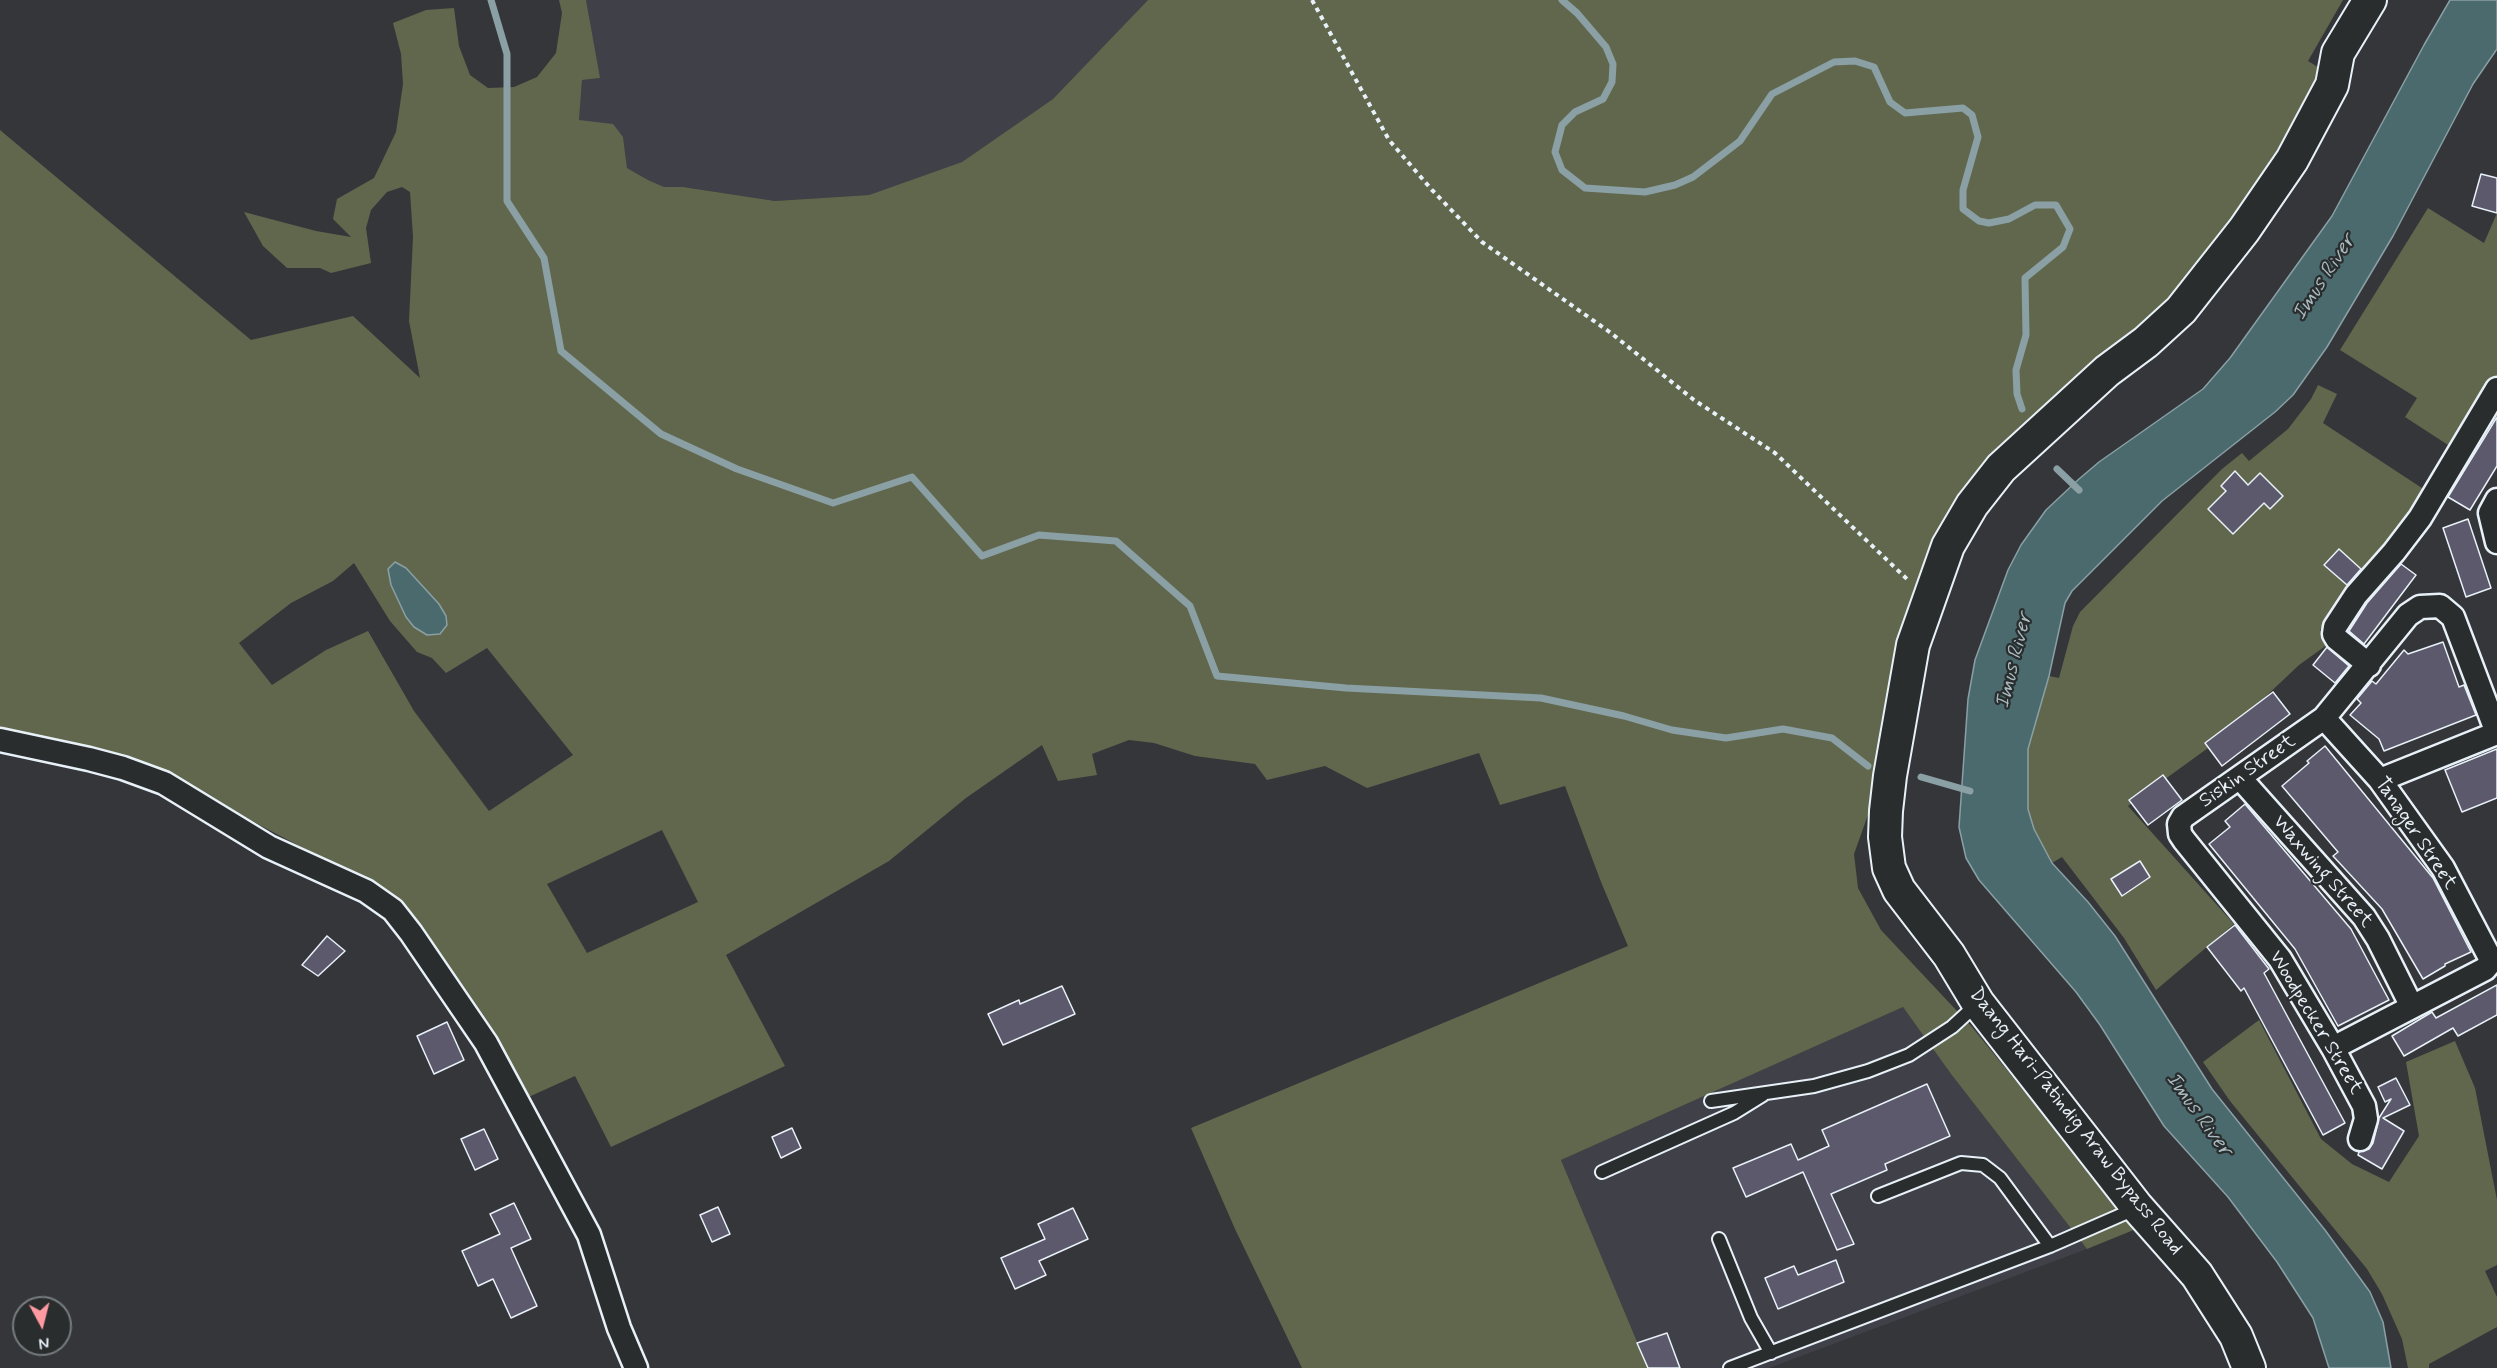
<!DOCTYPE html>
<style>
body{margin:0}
#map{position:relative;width:2497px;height:1368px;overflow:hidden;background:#34363a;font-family:Mynerve,sans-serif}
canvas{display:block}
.north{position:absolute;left:12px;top:1296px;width:60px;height:60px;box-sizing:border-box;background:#2a2d2e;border:2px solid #767b7f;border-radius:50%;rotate:173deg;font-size:16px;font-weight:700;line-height:24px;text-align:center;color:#e8f1f8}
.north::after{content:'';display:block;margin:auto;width:21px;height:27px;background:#ff9aa2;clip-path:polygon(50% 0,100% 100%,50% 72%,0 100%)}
</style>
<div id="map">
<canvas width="2497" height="1368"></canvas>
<div class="north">N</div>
</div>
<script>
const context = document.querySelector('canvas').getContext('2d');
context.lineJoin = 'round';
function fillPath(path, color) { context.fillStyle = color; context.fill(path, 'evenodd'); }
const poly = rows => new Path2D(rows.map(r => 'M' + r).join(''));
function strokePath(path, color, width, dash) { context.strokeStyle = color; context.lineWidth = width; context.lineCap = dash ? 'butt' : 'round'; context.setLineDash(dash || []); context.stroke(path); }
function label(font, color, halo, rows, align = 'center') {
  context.font = font + ' Mynerve,sans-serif'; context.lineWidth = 4.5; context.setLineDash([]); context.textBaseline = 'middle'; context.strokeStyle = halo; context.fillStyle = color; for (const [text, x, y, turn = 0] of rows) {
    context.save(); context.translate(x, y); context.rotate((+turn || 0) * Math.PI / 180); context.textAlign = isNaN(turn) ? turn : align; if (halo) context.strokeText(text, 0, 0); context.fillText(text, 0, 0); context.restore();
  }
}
fillPath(poly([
 [586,0,1148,0,1053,99,962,162,869,195,775,201,683,187,664,187,648,180,627,168,623,137,579,120,582,80,599,78],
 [1903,1007,1951,1074,2087,1249,1769,1368,1648,1368,1561,1160]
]), '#404049');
fillPath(poly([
 [559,0,586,0,600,78,582,80,579,120,613,124,623,137,627,168,648,180,664,187,683,187,775,201,869,195,962,162,1053,99,1148,0,2343,0,2308,61,2326,72,2235,217,2197,268,2144,328,1973,485,1878,787,1854,854,1858,888,1881,930,1972,1027,2136,1229,2087,1249,1951,1074,1903,1007,1561,1160,1648,1368,1302,1368,1235,1229,1191,1128,1628,946,1601,882,1565,786,1500,805,1479,753,1367,788,1325,766,1267,780,1255,764,1195,756,1154,743,1129,740,1092,754,1097,775,1058,781,1042,745,966,798,889,861,726,955,785,1066,611,1147,575,1076,522,1100,377,887,216,802,148,764,97,749,0,731,0,130,251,340,353,316,420,378,409,321,413,237,410,192,402,187,387,192,371,210,366,228,371,263,331,273,320,268,287,268,263,246,244,212,316,231,351,237,333,219,337,199,374,178,396,132,403,84,401,54,393,23,426,10,454,8,459,46,470,75,488,88,514,87,537,77,556,53,562,13],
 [354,563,390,621,417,652,432,658,446,673,487,648,573,755,489,811,414,711,368,631,326,650,272,685,239,643,291,603,333,581],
 [662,830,698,902,587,953,547,884],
 [2428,208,2484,243,2497,213,2497,412,2468,458,2405,417,2417,398,2340,350],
 [2318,385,2337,394,2323,423,2431,494,2320,630,2331,642,2299,665,2262,700,2266,706,2128,806,2234,924,2156,990,2124,938,2062,857,2052,863,2034,829,2028,808,2028,749,2049,676,2059,678,2073,626,2080,612,2222,469,2242,453,2249,461,2288,429,2311,399],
 [2259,1020,2321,1139,2352,1164,2389,1182,2419,1136,2406,1062,2455,1041,2475,1088,2497,1200,2497,1265,2485,1271,2497,1297,2497,1327,2429,1364,2429,1368,2408,1368,2402,1339,2382,1294,2367,1269,2230,1101,2203,1062]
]), '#60674d');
const water = poly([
 [2450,0,2497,0,2497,49,2473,84,2393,236,2327,347,2293,395,2275,412,2162,501,2072,591,2065,603,2049,676,2028,749,2028,809,2034,829,2052,863,2088,902,2115,936,2212,1089,2325,1230,2370,1292,2383,1322,2391,1368,2329,1368,2313,1318,2277,1262,2228,1197,2164,1126,2100,1025,2076,992,1979,880,1966,858,1959,827,1968,699,1975,660,2008,570,2021,545,2046,510,2079,479,2099,462,2203,389,2230,358,2332,216,2424,45,2450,0],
 [395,562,406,568,439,604,446,616,447,625,440,634,427,635,414,627,406,617,391,585,388,569,395,562]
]);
fillPath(water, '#4b6a6d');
strokePath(water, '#8aa0a5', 1.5);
strokePath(poly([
 [491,0,507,54,507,201,544,258,561,351,661,434,737,469,833,503,912,477,982,556,1039,535,1116,541,1190,606,1217,676,1346,688,1541,698,1624,716,1672,730,1726,738,1783,729,1832,738,1868,766],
 [1562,0,1577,13,1606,47,1613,64,1612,82,1603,99,1575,112,1562,125,1555,152,1562,170,1585,188,1645,192,1675,185,1693,177,1740,141,1772,94,1834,62,1855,61,1874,67,1890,102,1905,113,1963,108,1972,115,1978,137,1963,190,1963,209,1979,221,1989,223,2009,219,2035,205,2056,205,2070,229,2063,247,2025,278,2026,335,2016,370,2017,394,2022,409],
 [2057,469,2079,490],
 [1921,777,1970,791]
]), '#8aa0a5', 7);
const building = poly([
 [2481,174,2497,178,2497,213,2472,206,2481,174],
 [2497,417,2497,466,2470,510,2448,497,2497,417],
 [2235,471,2248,485,2260,473,2283,496,2270,509,2264,503,2233,534,2208,509,2226,491,2221,486,2235,471],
 [2468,519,2491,588,2466,597,2443,528,2468,519],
 [2339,549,2361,569,2347,585,2324,565,2339,549],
 [2401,564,2416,575,2364,644,2349,631,2367,603,2401,564],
 [2443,642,2459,687,2464,685,2476,715,2384,751,2379,739,2350,715,2361,703,2357,699,2372,681,2376,684,2404,650,2408,654,2443,642],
 [2327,647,2349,666,2335,683,2313,665,2327,647],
 [2273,692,2290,714,2222,766,2205,743,2273,692],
 [2325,746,2433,878,2471,952,2445,964,2445,966,2423,979,2382,909,2333,856,2338,852,2282,786,2309,763,2307,761,2325,746],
 [2497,749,2497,798,2462,812,2445,770,2497,749],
 [2163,775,2182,800,2148,825,2129,800,2163,775],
 [2245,804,2351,929,2389,1000,2338,1026,2295,949,2209,844,2230,827,2225,821,2245,804],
 [2140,861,2150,877,2122,896,2111,879,2140,861],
 [2235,925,2269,969,2264,973,2345,1123,2323,1135,2244,988,2241,991,2207,947,2235,925],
 [327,936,345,951,318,976,302,965,327,936],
 [2497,985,2497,1015,2458,1036,2453,1028,2404,1056,2392,1036,2432,1012,2436,1018,2497,985],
 [1062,986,1075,1014,1003,1045,988,1014,1019,1000,1020,1004,1062,986],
 [447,1022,464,1060,434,1074,417,1036,447,1022],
 [2396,1078,2410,1105,2383,1118,2404,1131,2382,1169,2358,1155,2359,1152,2369,1149,2373,1143,2379,1118,2391,1099,2385,1102,2378,1087,2396,1078],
 [1927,1084,1950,1136,1885,1164,1887,1170,1831,1194,1854,1244,1837,1250,1803,1172,1746,1197,1733,1168,1791,1144,1798,1160,1829,1146,1822,1130,1927,1084],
 [792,1128,801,1148,781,1158,772,1137,792,1128],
 [484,1129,498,1159,475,1170,461,1139,484,1129],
 [514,1203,531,1239,511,1248,537,1306,511,1318,493,1279,478,1286,462,1251,500,1234,490,1214,514,1203],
 [718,1207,730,1234,712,1242,700,1215,718,1207],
 [1073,1208,1088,1239,1039,1261,1046,1275,1015,1289,1001,1258,1045,1239,1038,1224,1073,1208],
 [1836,1260,1844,1282,1778,1309,1765,1278,1794,1266,1798,1275,1836,1260],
 [1667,1333,1680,1368,1648,1368,1637,1343,1667,1333]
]);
fillPath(building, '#5b596b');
strokePath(building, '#e8f1f8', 1.5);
const service = poly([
 [1711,1101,1814,1086,1868,1071,1909,1055,1952,1027,1977,1004],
 [1602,1172,1734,1113,1763,1095],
 [1878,1196,1961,1163,1983,1165,2000,1178,2050,1246],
 [1719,1239,1751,1318,1771,1353],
 [1730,1368,2050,1246,2137,1208]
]);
const minor = poly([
 [2497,500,2490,513,2497,542],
 [2369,665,2337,639,2334,634,2335,627,2356,595,2394,552,2420,518,2497,389],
 [2324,718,2380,780,2443,868,2489,956,2490,963,2485,969,2333,1048],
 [0,740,89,759,123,768,164,783,269,847,366,891,393,910,411,933,486,1043,589,1235,619,1328,636,1368],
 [2240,778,2364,917,2378,939,2411,1005],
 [2380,780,2497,733],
 [2360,1139,2366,1119,2364,1106,2333,1048,2280,959,2184,840,2180,834,2179,824,2183,817,2324,718,2408,615,2420,607,2440,606,2453,617,2497,733]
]);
const secondary = poly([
 [2249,1368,2236,1336,2197,1275,2137,1207,1978,1003,1949,955,1899,890,1889,868,1885,837,1886,811,1890,776,1913,645,1948,546,1972,505,2001,468,2107,371,2146,342,2181,310,2244,230,2292,160,2332,85,2338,53,2370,0]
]);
strokePath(service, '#e8f1f8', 16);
strokePath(minor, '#e8f1f8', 27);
strokePath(secondary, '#e8f1f8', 36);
strokePath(poly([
 [1312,0,1389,140,1432,190,1482,242,1611,333,1694,400,1775,453,1909,581]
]), '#e8f1f8', 4, [4.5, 4.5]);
strokePath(service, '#2a2d2e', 12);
strokePath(minor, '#2a2d2e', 22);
strokePath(secondary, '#2a2d2e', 32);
label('20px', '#e8f1f8', '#2a2d2e', [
 ["Siskin Street",2248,772,-35],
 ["Tanager Street",2415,834,56],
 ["Waxwing Street",2322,872,49],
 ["Woodpecker Street",2315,1023,59],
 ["Daang Hari-Patindig Araw Bypass Road",2075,1122,52]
]);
label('italic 21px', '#a9bbc0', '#2a2d2e', [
 ["Imus River",2325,278,-57],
 ["Imus River",2015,661,-76],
 ["Imus River",2198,1115,54]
]);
</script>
